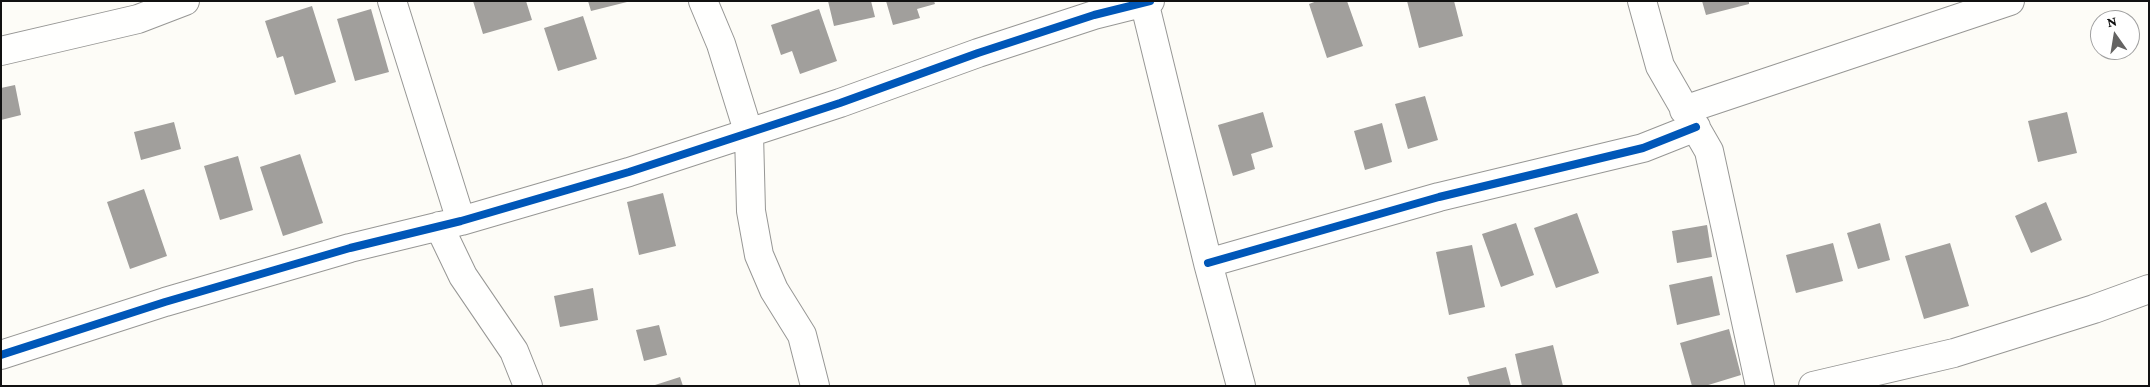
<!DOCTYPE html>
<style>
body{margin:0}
#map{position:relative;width:2150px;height:387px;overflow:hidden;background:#fdfcf7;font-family:"Crimson Pro",serif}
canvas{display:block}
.frame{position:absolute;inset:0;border:2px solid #111;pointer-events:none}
.north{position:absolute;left:2090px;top:10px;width:50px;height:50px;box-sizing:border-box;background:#fff;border:1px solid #a0a0a0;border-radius:50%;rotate:347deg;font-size:14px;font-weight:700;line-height:20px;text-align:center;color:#111}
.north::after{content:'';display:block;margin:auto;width:18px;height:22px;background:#646362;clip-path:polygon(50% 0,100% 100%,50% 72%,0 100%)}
</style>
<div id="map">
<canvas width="2150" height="387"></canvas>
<div class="frame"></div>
<div class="north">N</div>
</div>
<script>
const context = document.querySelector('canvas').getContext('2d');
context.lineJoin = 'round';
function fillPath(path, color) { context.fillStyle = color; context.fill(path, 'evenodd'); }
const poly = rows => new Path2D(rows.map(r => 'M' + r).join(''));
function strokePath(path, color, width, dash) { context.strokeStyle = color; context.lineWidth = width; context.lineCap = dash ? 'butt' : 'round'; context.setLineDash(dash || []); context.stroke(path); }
fillPath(poly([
 [473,1,526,1,532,20,483,34],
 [588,1,627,1,627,2,591,11],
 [828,1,871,1,875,17,834,26],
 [886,1,934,1,935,4,917,9,920,18,893,25],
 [1317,1,1347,1,1363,46,1327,58,1309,4],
 [1407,1,1454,1,1463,36,1419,48],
 [1702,1,1749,1,1749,4,1706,15],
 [312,6,336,82,295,95,283,56,277,58,265,21],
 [371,9,389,72,355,81,337,19],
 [819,9,837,61,800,74,792,51,781,55,771,25],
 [583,16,597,59,558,71,544,28],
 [15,85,21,115,1,120,1,88],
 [1425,96,1438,140,1408,149,1395,104],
 [1263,112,1273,147,1251,154,1255,169,1233,176,1218,125],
 [2067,112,2077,153,2038,162,2028,121],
 [174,122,181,149,141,160,134,132],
 [1382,123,1392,162,1365,170,1354,131],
 [300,154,323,223,283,236,260,167],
 [238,156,253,210,220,220,204,166],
 [144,189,167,256,130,269,107,202],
 [663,193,676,246,639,255,627,202],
 [2046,202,2062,240,2031,253,2015,216],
 [1577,213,1599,273,1556,288,1534,228],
 [1516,223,1534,275,1501,287,1482,234],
 [1880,223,1890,260,1858,269,1847,233],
 [1707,225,1712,257,1677,263,1672,231],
 [1833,243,1843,281,1796,293,1786,255],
 [1950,243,1969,306,1924,319,1905,256],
 [1472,245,1485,307,1449,315,1436,252],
 [1712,276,1720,315,1677,325,1669,285],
 [593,288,598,320,560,327,554,296],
 [659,325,667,355,644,361,636,330],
 [1729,329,1741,375,1705,386,1692,386,1680,343],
 [1553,345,1563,386,1522,386,1515,354],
 [1506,367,1511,386,1470,386,1467,377],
 [680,377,683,386,655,386,655,385]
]), '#a19f9c');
const minor = poly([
 [392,1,461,221],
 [703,1,721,44,749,134,751,211,759,255,774,290,802,335,815,386],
 [1144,1,1208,263,1241,386],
 [1642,1,1660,66,1709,151,1760,386],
 [1,51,138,19,185,1],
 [1684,110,2010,1],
 [439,226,463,276,514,351,528,386],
 [1208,263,1439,197,1643,148,1696,127],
 [1,355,165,302,350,248,461,221,629,172,840,103,978,53,1094,15,1150,1],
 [1813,386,1954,353,2094,309,2149,289]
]);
strokePath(minor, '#979795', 30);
strokePath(minor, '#fffffe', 28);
strokePath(poly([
 [1208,263,1439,197,1643,148,1696,127],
 [1,355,165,302,350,248,461,221,629,172,840,103,978,53,1094,15,1150,1]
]), '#0057b8', 8);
</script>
